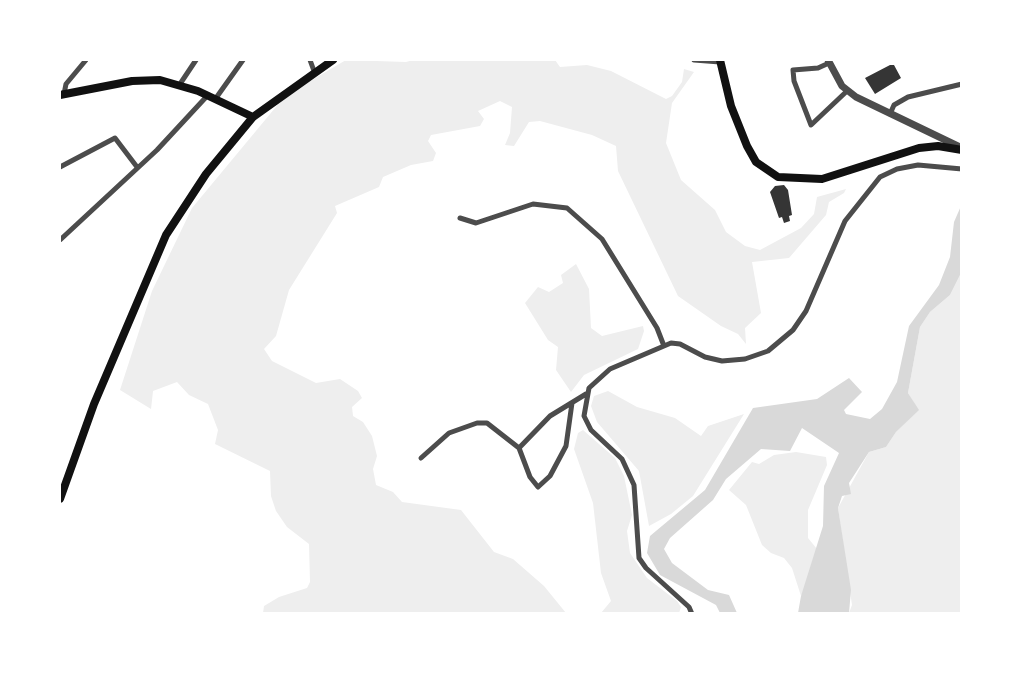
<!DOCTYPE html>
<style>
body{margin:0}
#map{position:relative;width:1021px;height:673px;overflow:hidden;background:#fff;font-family:Manrope,sans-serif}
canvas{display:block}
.frame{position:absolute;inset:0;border:61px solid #fff;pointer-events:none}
</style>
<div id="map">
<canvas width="1021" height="673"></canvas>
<div class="frame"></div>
</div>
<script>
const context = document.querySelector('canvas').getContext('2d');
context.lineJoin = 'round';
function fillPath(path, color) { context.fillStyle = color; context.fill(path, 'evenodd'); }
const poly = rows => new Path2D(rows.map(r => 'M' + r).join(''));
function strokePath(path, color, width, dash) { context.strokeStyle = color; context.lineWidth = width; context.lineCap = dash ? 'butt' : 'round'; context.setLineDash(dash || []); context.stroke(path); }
fillPath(poly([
 [346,60,406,62,413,60,555,60,560,67,587,65,611,71,666,99,672,96,682,82,684,69,694,72,672,103,666,143,681,180,715,210,726,232,745,246,760,250,801,228,814,214,817,197,846,189,844,193,829,202,826,215,789,258,752,262,761,313,745,328,746,344,738,334,721,326,678,296,618,171,616,146,592,135,540,121,529,122,514,146,505,145,510,133,512,107,500,101,478,111,484,119,480,126,431,135,428,141,436,153,433,161,411,165,383,177,379,187,335,206,337,213,289,290,276,336,264,349,272,361,316,383,340,379,358,391,362,398,352,407,353,416,363,422,372,436,377,456,373,469,376,485,393,492,402,502,461,510,494,552,513,559,544,586,566,613,263,613,264,606,279,597,307,588,310,582,309,544,287,527,276,511,271,496,270,471,215,444,218,430,208,404,189,395,177,382,153,391,151,409,120,390,152,291,192,208,285,96],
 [576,264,589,289,591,328,602,336,643,326,644,331,638,349,584,375,571,392,556,370,558,347,548,340,525,303,538,287,549,292,563,283,561,275],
 [961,273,961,613,849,613,852,605,838,508,869,452,886,447,896,432,918,410,908,393,920,327,930,312,950,295],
 [608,391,637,407,675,418,701,436,708,426,744,414,693,496,671,514,649,526,639,471,597,422,591,406,594,396],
 [583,430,615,458,624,476,632,515,627,531,630,553,647,578,677,601,681,607,679,613,601,613,611,601,601,573,593,503,574,449,578,433],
 [796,452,826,457,827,465,808,510,808,538,817,549,809,581,801,596,792,568,784,558,771,553,762,545,746,505,729,490,752,462,759,464,774,455]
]), '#eee');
fillPath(poly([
 [961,206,961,273,950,295,930,312,920,327,908,393,919,410,896,432,886,447,869,452,849,483,851,494,842,496,838,508,851,590,849,613,798,613,801,596,823,526,824,486,839,453,802,428,790,451,761,449,726,479,713,500,670,538,664,549,672,563,708,590,729,595,737,613,720,613,716,605,660,575,647,553,650,536,705,490,753,408,817,399,849,378,862,392,844,410,846,414,870,419,882,409,897,382,909,326,939,285,950,257,954,222]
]), '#d9d9d9');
fillPath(poly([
 [890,65,894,65,901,78,875,94,865,78],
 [784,185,788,190,792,215,789,216,790,221,784,223,782,217,779,218,770,192,775,186]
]), '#353535');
strokePath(poly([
 [310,60,314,71],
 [694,60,720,62],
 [829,63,818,68,793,70,794,81,811,125,847,91],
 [180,84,196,60],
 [64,94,66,84,86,60],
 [216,98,243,60],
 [890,114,894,105,908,97,962,84],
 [60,167,115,138,137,167],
 [460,218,476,223,533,204,567,208,602,239,657,328,664,346],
 [60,240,157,150,208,95],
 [519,448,550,416,586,394],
 [421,458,449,433,477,423,487,423,519,448,530,477,538,487,550,476,566,446,572,403],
 [692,614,689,607,646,568,639,558,634,485,622,459,591,430,584,416,589,388,610,369,671,343,680,344,705,357,722,361,745,359,768,351,793,330,806,311,845,221,880,177,897,169,918,165,962,169]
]), '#4c4c4c', 5);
strokePath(poly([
 [828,60,842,86,856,97,962,148]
]), '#4c4c4c', 7);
strokePath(poly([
 [720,60,731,106,747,146,756,162,778,177,822,179,919,148,938,146,962,150],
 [60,95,132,81,160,80,198,91,253,117],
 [60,499,94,404,166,235,206,174,253,117,333,60]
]), '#111', 8);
</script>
